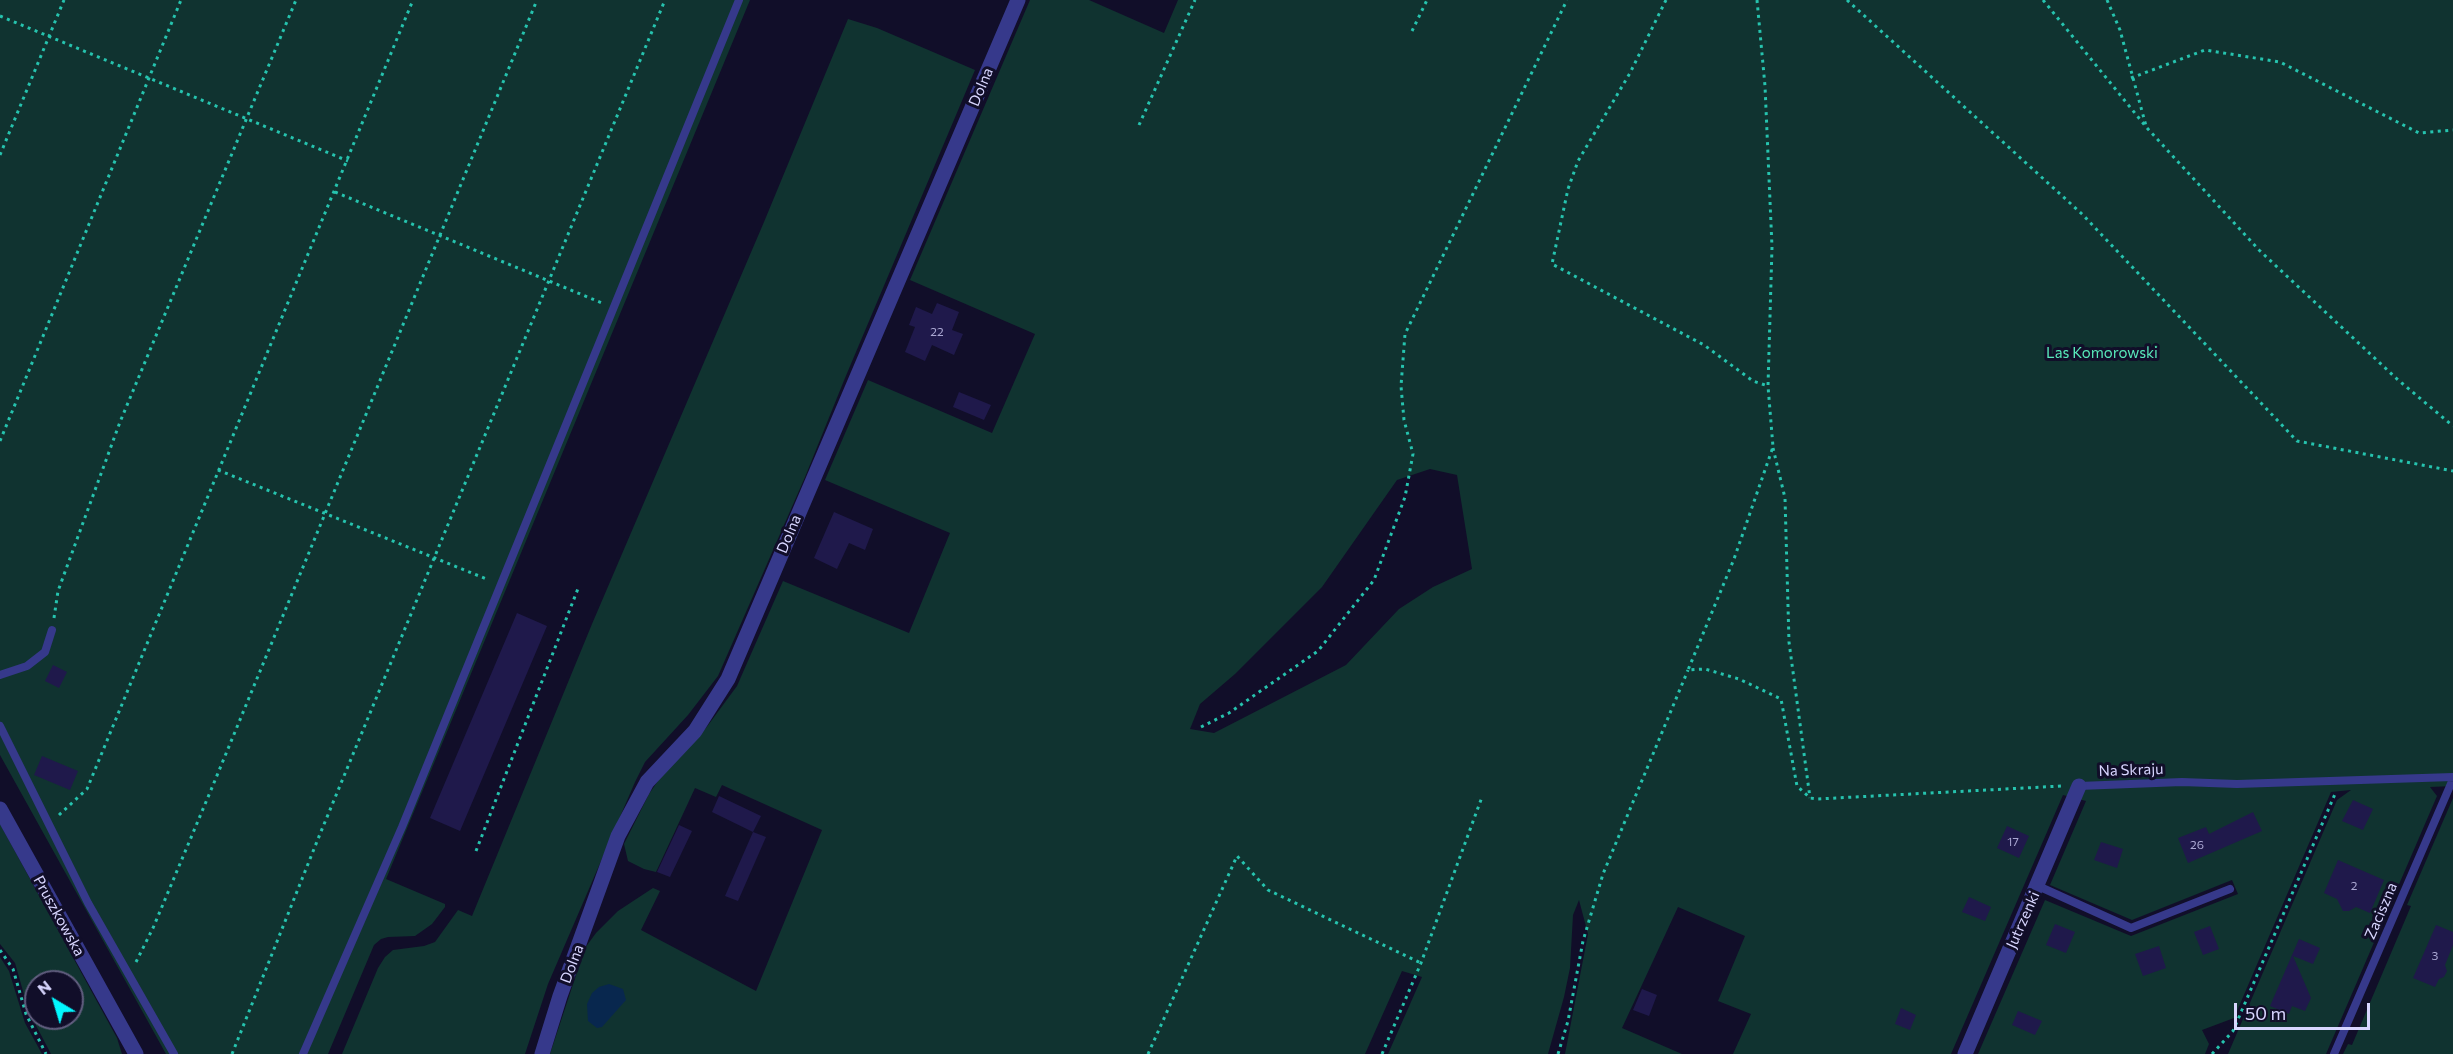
<!DOCTYPE html>
<style>
body{margin:0}
#map{position:relative;width:2453px;height:1054px;overflow:hidden;background:#110e29;font-family:Commissioner,sans-serif}
canvas{display:block}
.north{position:absolute;left:24px;top:970px;width:60px;height:60px;box-sizing:border-box;background:#110e29;border:2px solid #615e7f;border-radius:50%;rotate:322deg;font-size:16px;font-weight:700;line-height:24px;text-align:center;color:#d8d6ff}
.north::after{content:'';display:block;margin:auto;width:21px;height:27px;background:#02f8ff;clip-path:polygon(50% 0,100% 100%,50% 72%,0 100%)}
.scale{position:absolute;left:2234px;top:1003px;width:136px;height:27px;box-sizing:border-box;border:3px solid #d8d6ff;border-top:0;padding-left:8px;font-size:18px;line-height:21px;white-space:nowrap;color:#d8d6ff;-webkit-text-stroke:4px #110e29;paint-order:stroke}
</style>
<div id="map">
<canvas width="2453" height="1054"></canvas>
<div class="north">N</div>
<div class="scale">50 m</div>
</div>
<script>
const context = document.querySelector('canvas').getContext('2d');
context.lineJoin = 'round';
function fillPath(path, color) { context.fillStyle = color; context.fill(path, 'evenodd'); }
const poly = rows => new Path2D(rows.map(r => 'M' + r).join(''));
function strokePath(path, color, width, dash) { context.strokeStyle = color; context.lineWidth = width; context.lineCap = dash ? 'butt' : 'round'; context.setLineDash(dash || []); context.stroke(path); }
function label(font, color, halo, rows, align = 'center') {
  context.font = font + ' Commissioner,sans-serif'; context.lineWidth = 6; context.setLineDash([]); context.textBaseline = 'middle'; context.strokeStyle = halo; context.fillStyle = color; for (const [text, x, y, turn = 0] of rows) {
    context.save(); context.translate(x, y); context.rotate((+turn || 0) * Math.PI / 180); context.textAlign = isNaN(turn) ? turn : align; if (halo) context.strokeText(text, 0, 0); context.fillText(text, 0, 0); context.restore();
  }
}
fillPath(poly([
 [0,0,750,0,386,879,445,904,445,907,432,924,415,936,388,937,381,939,374,945,328,1054,166,1054,0,755],
 [1030,0,1089,0,1164,33,1178,0,2453,0,2453,786,2430,787,2437,796,2326,1054,2228,1054,2337,800,2351,790,2331,792,2234,1018,2202,1030,2209,1044,2205,1054,1978,1054,2045,900,2131,936,2238,894,2232,880,2132,920,2050,885,2086,801,2063,795,1951,1054,1733,1054,1751,1014,1718,1001,1745,936,1678,907,1622,1028,1682,1054,1565,1054,1588,934,1579,900,1573,915,1570,968,1564,997,1548,1054,1388,1054,1422,977,1402,971,1365,1054,550,1054,585,948,596,933,618,911,653,888,660,891,641,930,756,991,822,830,722,785,716,797,695,788,656,872,644,869,628,861,624,844,649,794,660,778,706,728,737,686,783,581,909,633,950,533,825,480,868,380,992,433,1035,334,910,280],
 [1430,469,1457,475,1472,569,1433,587,1399,609,1346,665,1214,733,1190,729,1200,704,1235,674,1322,587,1397,480],
 [848,19,877,28,975,70,845,378,805,477,718,676,688,715,645,762,635,782,548,984,525,1054,342,1054,378,968,385,957,393,950,424,946,435,942,458,910,472,916,592,624,764,222],
 [2453,798,2453,1054,2343,1054,2348,1044,2352,1045,2411,906,2407,905],
 [0,824,117,1038,122,1054,51,1054,29,1012,15,963,0,944],
 [36,982,72,982,72,1018,36,1018],
 [0,957,9,971,25,1023,42,1054,0,1054]
]), '#103330');
fillPath(poly([
 [609,984,623,989,626,1000,602,1027,597,1028,588,1021,587,1004,592,993,599,987]
]), '#08274e');
fillPath(poly([
 [937,303,959,312,952,330,963,334,954,355,932,345,925,361,905,352,915,327,909,325,916,307,932,314],
 [959,392,991,405,984,420,953,407],
 [834,512,873,529,865,550,849,543,837,569,814,558],
 [517,613,547,626,460,831,430,818],
 [53,665,67,672,59,688,45,681],
 [42,756,78,771,70,790,34,775],
 [719,796,761,816,753,832,712,812],
 [2353,800,2373,809,2363,830,2342,821],
 [2253,812,2262,831,2188,863,2178,838,2206,827,2209,834],
 [679,825,692,831,670,877,657,872],
 [2007,826,2029,836,2019,858,1997,848],
 [753,832,766,837,738,901,725,896],
 [2101,842,2123,849,2117,868,2094,860],
 [2338,860,2384,880,2370,913,2356,907,2349,911,2343,911,2337,899,2324,893],
 [1969,897,1991,907,1985,921,1962,912],
 [2055,924,2075,932,2066,953,2046,945],
 [2436,925,2453,932,2453,945,2445,965,2447,971,2444,977,2439,979,2435,987,2413,978],
 [2210,926,2219,949,2203,955,2194,932],
 [2299,939,2320,948,2313,964,2293,956,2311,998,2305,1011,2292,1006,2289,1014,2270,1006],
 [2159,946,2166,968,2143,976,2135,954],
 [1642,989,1657,995,1649,1016,1633,1010],
 [1901,1008,1916,1015,1910,1030,1895,1024],
 [2018,1011,2042,1021,2035,1035,2012,1025]
]), '#1f194b');
strokePath(poly([
 [1666,0,1630,73,1578,161,1568,189,1552,264,1704,345,1753,381,1768,386],
 [1757,0,1765,86,1772,247,1768,386,1773,447,1734,559,1688,670,1705,669,1739,679,1781,699,1797,786,1810,798,1817,799,2062,786],
 [1847,0,2082,214,2297,441,2453,471],
 [2043,0,2147,128,2259,250,2397,379,2453,426],
 [2107,0,2120,30,2146,126],
 [0,16,348,161],
 [1412,31,1427,0],
 [2131,78,2205,50,2280,62,2419,133,2453,130],
 [1139,125,1195,0],
 [0,155,64,0],
 [335,192,602,303],
 [0,441,181,0],
 [1773,448,1785,498,1789,642,1810,798],
 [218,470,489,580],
 [54,618,58,591,120,422,296,0],
 [1201,727,1229,713,1318,651,1374,580,1405,497,1413,454,1404,420,1401,386,1405,334,1567,0],
 [59,815,87,789,413,0],
 [476,851,579,586],
 [0,950,13,969,26,1014,46,1054],
 [136,962,153,928,211,790,537,0],
 [232,1054,320,834,665,0],
 [1148,1054,1237,856,1268,890,1421,963],
 [1382,1054,1421,963,1482,797],
 [1558,1054,1568,1021,1583,941,1603,874,1688,670],
 [2212,1054,2233,1031,2335,794]
]), '#26c3ae', 3, [3, 4.5]);
strokePath(poly([
 [0,675,27,666,45,652,52,630],
 [0,726,88,903,174,1054],
 [2079,786,2182,782,2237,784,2453,777],
 [2038,886,2131,928,2230,889],
 [303,1054,402,827,739,0],
 [2334,1054,2453,779]
]), '#36398b', 8);
strokePath(poly([
 [542,1054,560,996,618,836,647,782,695,731,728,679,1018,0],
 [1965,1054,2079,786]
]), '#36398b', 15);
strokePath(poly([
 [0,809,136,1054]
]), '#36398b', 15);
label('12px', '#aaa7d2', null, [
 ["22",937,332],
 ["17",2013,842],
 ["26",2197,845],
 ["2",2354,886],
 ["3",2435,956]
]);
label('15px', '#d8d6ff', '#110e29', [
 ["Dolna",981,87,-67],
 ["Dolna",789,534,-67],
 ["Na Skraju",2131,770,-2],
 ["Zaciszna",2381,911,-67],
 ["Pruszkowska",59,916,61],
 ["Jutrzenki",2023,920,-66],
 ["Dolna",572,964,-69]
]);
label('15px', '#58e9ba', '#110e29', [
 ["Las Komorowski",2102,353]
]);
</script>
